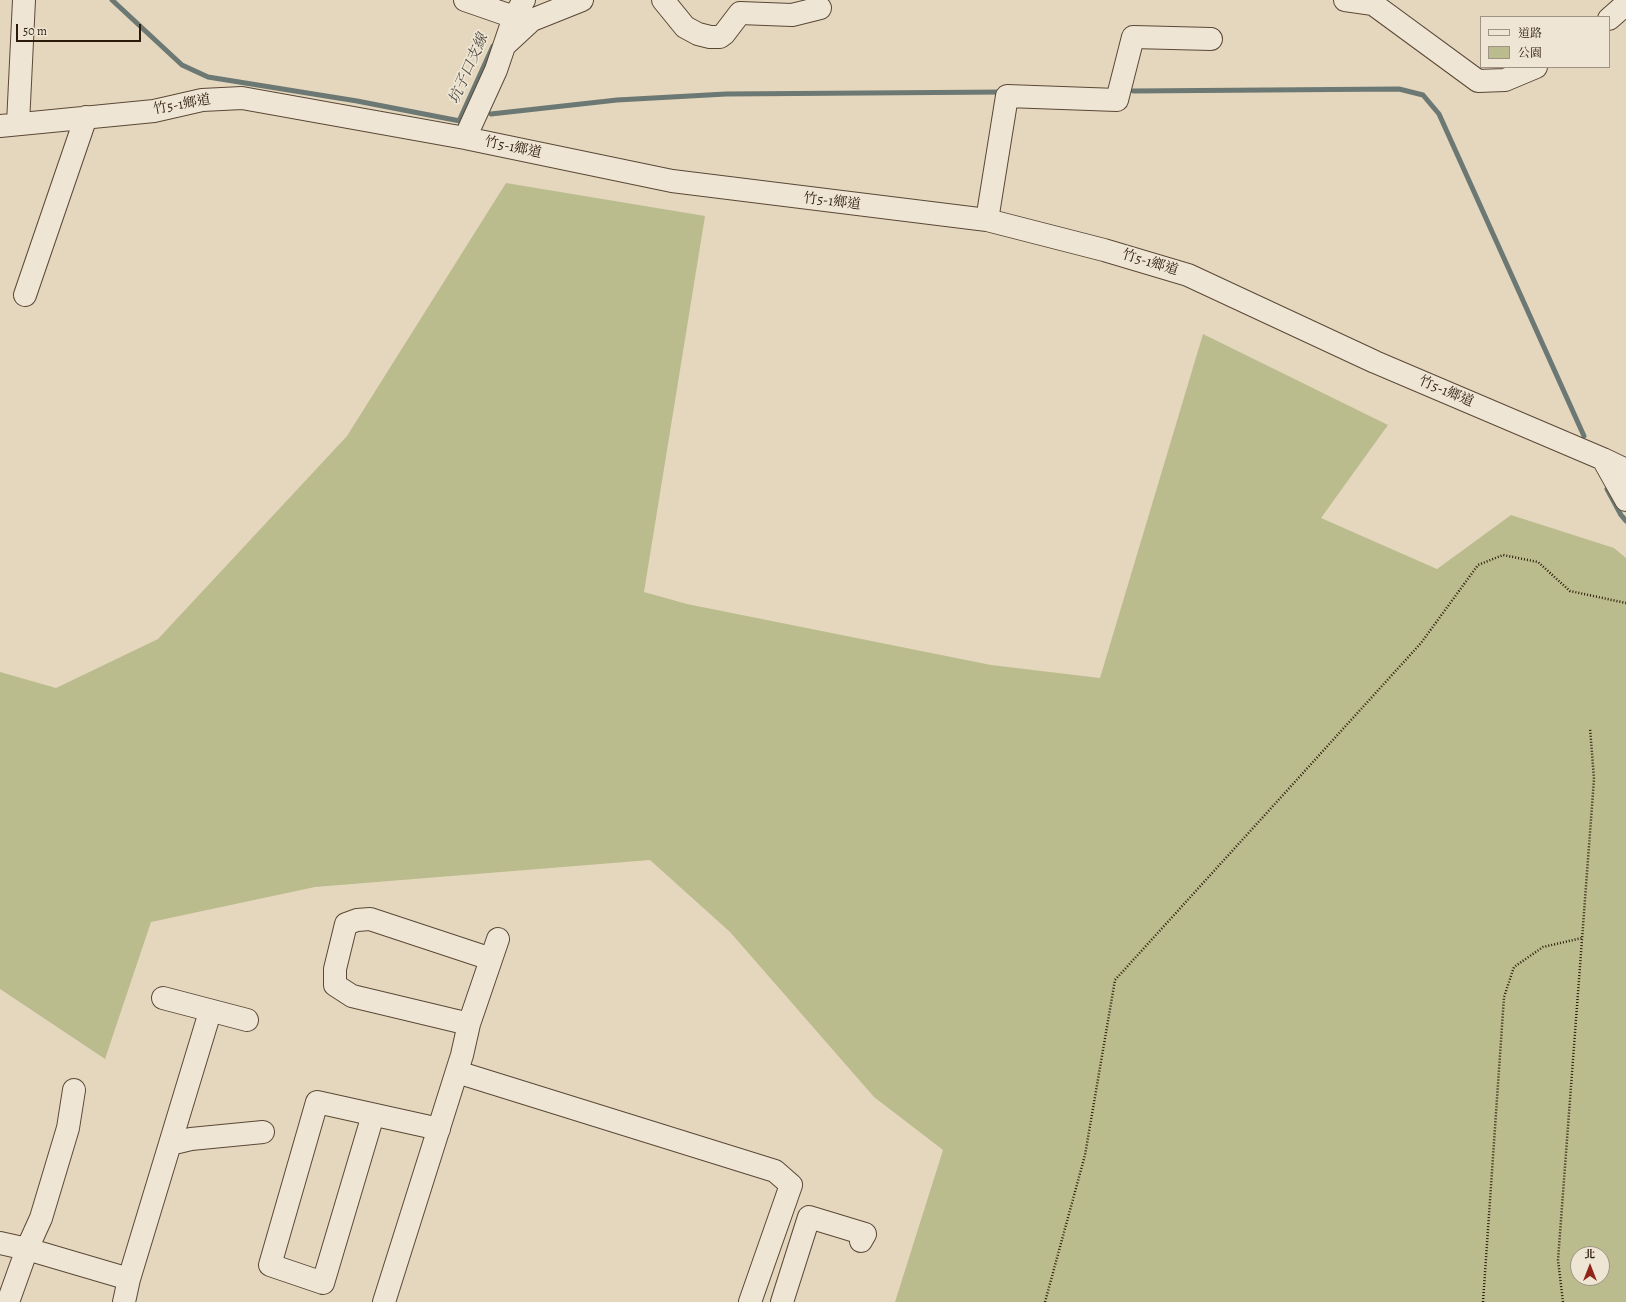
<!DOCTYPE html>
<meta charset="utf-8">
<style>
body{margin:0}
#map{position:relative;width:1626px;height:1302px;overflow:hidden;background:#e5d7bd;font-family:Alegreya,"Noto Serif TC",serif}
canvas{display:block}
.legend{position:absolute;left:1480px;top:16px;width:130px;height:52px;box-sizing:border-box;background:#eee5d4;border:1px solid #a09383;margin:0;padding:5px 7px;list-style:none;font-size:12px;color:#2b1909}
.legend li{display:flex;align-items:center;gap:8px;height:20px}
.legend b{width:20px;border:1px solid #a09383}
.north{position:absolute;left:1570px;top:1246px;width:40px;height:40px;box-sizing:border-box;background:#eee5d4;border:1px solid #a09383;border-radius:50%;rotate:0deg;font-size:11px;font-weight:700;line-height:16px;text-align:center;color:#2b1909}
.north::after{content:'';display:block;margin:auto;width:14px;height:18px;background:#8f2418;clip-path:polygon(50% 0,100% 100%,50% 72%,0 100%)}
.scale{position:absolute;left:16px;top:24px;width:125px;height:18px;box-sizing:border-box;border:2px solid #2b1909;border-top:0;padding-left:5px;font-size:12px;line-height:14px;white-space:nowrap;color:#2b1909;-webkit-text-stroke:3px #eee5d4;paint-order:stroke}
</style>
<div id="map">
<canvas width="1626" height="1302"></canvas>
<ul class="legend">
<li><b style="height:5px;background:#eee5d4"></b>道路</li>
<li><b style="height:11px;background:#bbbc8d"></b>公園</li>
</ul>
<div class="north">北</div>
<div class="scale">50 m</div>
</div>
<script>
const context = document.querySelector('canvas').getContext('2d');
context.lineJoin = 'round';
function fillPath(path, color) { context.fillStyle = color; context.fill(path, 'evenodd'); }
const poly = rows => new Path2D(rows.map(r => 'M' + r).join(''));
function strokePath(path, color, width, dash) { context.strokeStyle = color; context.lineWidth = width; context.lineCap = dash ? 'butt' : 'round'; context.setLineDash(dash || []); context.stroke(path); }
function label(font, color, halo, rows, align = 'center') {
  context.font = font + ' Alegreya,"Noto Serif TC",serif'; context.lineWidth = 3.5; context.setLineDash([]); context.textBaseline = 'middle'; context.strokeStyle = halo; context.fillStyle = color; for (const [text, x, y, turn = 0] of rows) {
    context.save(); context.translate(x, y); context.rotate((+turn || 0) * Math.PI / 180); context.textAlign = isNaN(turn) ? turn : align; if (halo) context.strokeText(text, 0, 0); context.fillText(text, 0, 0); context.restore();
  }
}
fillPath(poly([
 [506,183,705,216,644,592,687,604,991,665,1100,678,1203,334,1388,425,1321,518,1437,569,1511,515,1614,548,1626,558,1626,1302,895,1302,943,1150,874,1097,730,932,650,860,315,887,151,922,105,1059,0,989,0,672,56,688,158,639,347,436],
 [1578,1254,1602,1254,1602,1278,1578,1278]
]), '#bbbc8d');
strokePath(poly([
 [112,0,182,65,208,77,357,101,460,121],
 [1133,91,1399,89,1423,95,1439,114,1584,436],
 [491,114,617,100,726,94,1004,92],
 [459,121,493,46],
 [1607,489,1621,515,1626,521]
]), '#6c7873', 5);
const minor = poly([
 [465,0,514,17],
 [663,0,685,27,698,34,710,37,720,37,724,34,740,13,792,15,820,8],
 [1345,0,1373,4,1478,81,1505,80,1536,67],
 [1609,19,1626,4],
 [505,45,532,20,582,0],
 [18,124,24,0],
 [0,126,154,111,202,100,242,98,465,138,672,181,987,220,1104,250,1188,275,1375,362,1603,459,1626,470],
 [465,138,496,70,514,17,524,0],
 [987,220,1007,96,1117,100,1133,37,1211,39],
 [25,295,86,117],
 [1603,459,1626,500],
 [163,998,247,1020],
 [469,1024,352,996,335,985,335,969,346,924,357,920,370,919,491,959],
 [457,1072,775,1171,791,1185,750,1302],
 [373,1115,323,1283,270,1265,317,1102,439,1129],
 [170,1144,191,1139,263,1132],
 [0,1243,27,1249,129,1279],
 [8,1302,27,1249,41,1218,68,1128,74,1090],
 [124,1302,129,1279,210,1012],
 [384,1302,462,1055,469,1024,498,939],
 [782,1302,809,1217,865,1234,861,1241]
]);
strokePath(minor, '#5a4836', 24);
strokePath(poly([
 [1045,1302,1085,1155,1115,980,1421,643,1478,565,1503,555,1538,562,1570,591,1626,603],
 [1483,1302,1504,997,1514,967,1543,947,1582,938],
 [1563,1302,1558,1260,1594,779,1590,728]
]), '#2b1909', 2.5, [1, 2]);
strokePath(minor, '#eee5d4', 22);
label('14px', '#2b1909', '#eee5d4', [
 ["竹5-1鄉道",182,105,-10],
 ["竹5-1鄉道",513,148,12],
 ["竹5-1鄉道",832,202,7],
 ["竹5-1鄉道",1150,263,17],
 ["竹5-1鄉道",1446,392,23]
]);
label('italic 15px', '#4c493e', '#eee5d4', [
 ["坑子口支線",469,69,-66]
]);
</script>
